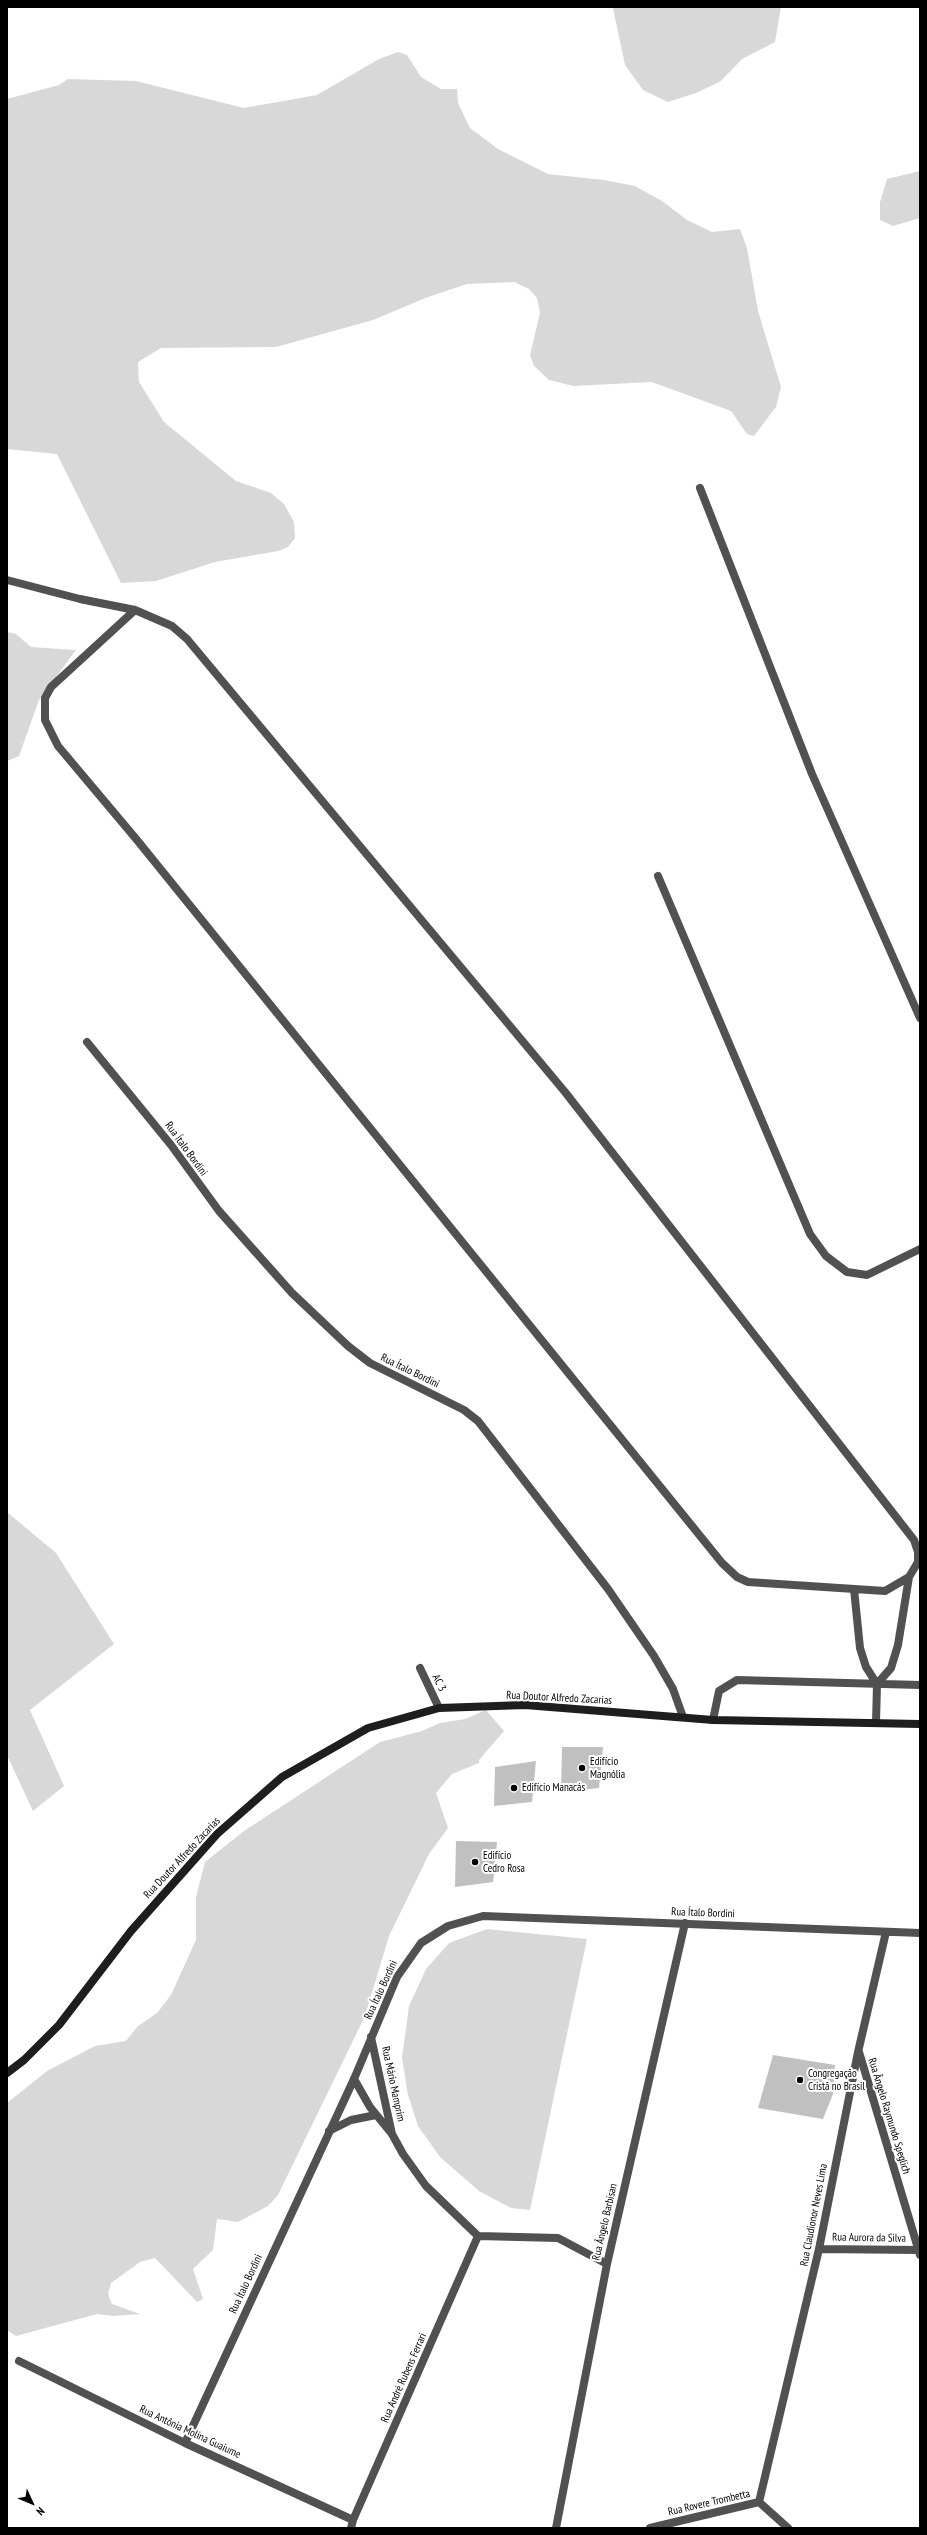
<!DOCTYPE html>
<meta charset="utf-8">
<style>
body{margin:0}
#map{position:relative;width:927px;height:2535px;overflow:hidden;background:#fff;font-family:"PT Sans Narrow",sans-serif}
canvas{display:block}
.frame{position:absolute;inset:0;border:8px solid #000;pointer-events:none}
.north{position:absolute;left:12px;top:2483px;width:40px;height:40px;-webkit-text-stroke:3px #fff;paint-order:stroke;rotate:134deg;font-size:11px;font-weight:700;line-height:16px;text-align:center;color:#000}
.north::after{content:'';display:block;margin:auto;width:14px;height:18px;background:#000;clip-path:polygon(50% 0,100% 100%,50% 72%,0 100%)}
</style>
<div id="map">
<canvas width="927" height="2535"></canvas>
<div class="frame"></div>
<div class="north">N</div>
</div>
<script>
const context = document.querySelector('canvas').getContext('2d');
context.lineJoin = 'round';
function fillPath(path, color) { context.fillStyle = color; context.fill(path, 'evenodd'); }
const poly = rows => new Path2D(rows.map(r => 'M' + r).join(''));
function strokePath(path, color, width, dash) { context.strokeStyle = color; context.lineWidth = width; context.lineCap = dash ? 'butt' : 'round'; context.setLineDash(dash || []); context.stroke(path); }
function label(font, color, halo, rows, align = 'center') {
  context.font = font + ' "PT Sans Narrow",sans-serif'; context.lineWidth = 4; context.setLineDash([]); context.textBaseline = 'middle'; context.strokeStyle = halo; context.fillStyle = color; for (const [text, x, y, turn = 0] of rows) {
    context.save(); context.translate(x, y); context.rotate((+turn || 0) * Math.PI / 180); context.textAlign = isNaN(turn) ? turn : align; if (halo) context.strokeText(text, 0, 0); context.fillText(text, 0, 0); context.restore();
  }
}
fillPath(poly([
 [616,7,781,7,775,42,742,59,721,81,696,93,668,102,643,90,625,65,613,8],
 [398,52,407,55,421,77,441,89,457,89,458,103,470,128,498,149,548,174,604,180,635,186,662,201,687,220,712,232,740,229,747,248,758,311,781,387,776,407,754,436,747,434,731,411,652,382,573,386,549,380,534,366,530,355,540,313,537,298,529,289,514,282,467,284,428,297,373,320,276,347,161,348,138,362,139,382,164,422,236,481,271,493,284,504,294,522,295,538,288,547,278,551,215,562,156,581,121,583,57,454,7,449,7,99,59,85,68,79,136,81,244,108,317,95,379,59],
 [920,171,920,218,893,226,880,220,880,202,887,179],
 [7,632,16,634,31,647,76,650,39,700,19,756,7,761],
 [7,1512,56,1553,114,1644,30,1710,64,1786,33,1811,7,1755],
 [486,1710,504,1731,479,1760,479,1763,452,1774,436,1793,448,1828,429,1854,389,1936,365,2016,278,2195,268,2206,238,2222,217,2219,213,2250,193,2269,203,2299,197,2302,155,2258,140,2262,111,2283,108,2294,112,2304,140,2314,113,2316,97,2314,16,2336,7,2330,7,2103,47,2071,95,2046,126,2041,137,2027,157,2013,171,1995,196,1940,196,1897,205,1862,244,1831,380,1742,422,1731,440,1723,465,1719],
 [487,1929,587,1939,530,2210,511,2208,479,2191,440,2157,418,2126,408,2095,402,2058,409,2006,426,1969,449,1943]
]), '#d8d8d8');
fillPath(poly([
 [562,1747,603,1747,599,1788,561,1792],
 [536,1761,532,1802,494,1806,495,1767],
 [456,1841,497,1842,493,1882,455,1887],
 [773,2055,835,2065,833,2094,823,2119,758,2108]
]), '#c0c0c0');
strokePath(poly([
 [700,488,812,774,920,1018],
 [7,580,80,599,135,610,172,626,187,639,565,1092,914,1540,918,1552,918,1562,909,1577,885,1591,748,1582,737,1577,722,1563,137,840,58,746,45,720,45,698,51,687,135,610],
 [658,876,810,1234,826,1256,847,1272,867,1275,920,1249],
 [87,1042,171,1145,219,1211,292,1293,348,1346,370,1363,464,1410,478,1421,608,1589,654,1656,673,1689,683,1717],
 [854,1589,860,1648,866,1667,877,1684,876,1723],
 [877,1684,891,1668,898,1645,909,1577],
 [713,1720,719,1691,737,1680,920,1685]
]), '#515151', 8);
strokePath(poly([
 [420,1668,439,1708],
 [371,2037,392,2134],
 [859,2052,920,2255],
 [354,2079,370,2107,392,2134,403,2154,426,2186,478,2236,558,2238,607,2264],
 [329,2131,351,2120,376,2115],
 [819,2249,918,2250],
 [19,2361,185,2443,353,2520],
 [185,2443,354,2079,397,1977,421,1943,448,1926,483,1916,920,1933],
 [759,2502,819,2249,858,2052,886,1932],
 [351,2528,353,2520,478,2236],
 [556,2528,607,2264,685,1923],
 [650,2528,759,2502,788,2528]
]), '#515151', 8);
strokePath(poly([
 [7,2073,24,2060,59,2025,131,1931,217,1834,282,1777,368,1728,439,1708,525,1705,713,1720,920,1724]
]), '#1e1e1e', 8);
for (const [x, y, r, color] of [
 [582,1768,4,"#000"],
 [514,1788,4,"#000"],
 [475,1862,4,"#000"],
 [800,2080,4,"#000"]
]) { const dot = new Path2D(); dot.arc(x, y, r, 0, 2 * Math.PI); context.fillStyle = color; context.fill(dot); strokePath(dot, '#fff', 1.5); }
label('11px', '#000', '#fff', [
 ["Rua Ítalo Bordini",186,1149,54],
 ["Rua Ítalo Bordini",410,1371,26],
 ["AC 3",439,1683,64],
 ["Rua Doutor Alfredo Zacarias",559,1698,3],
 ["Rua Doutor Alfredo Zacarias",182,1858,-47],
 ["Rua Ítalo Bordini",703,1913,2],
 ["Rua Ítalo Bordini",381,1990,-65],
 ["Rua Mário Mamprim",393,2084,78],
 ["Rua Ângelo Raymundo Speglich",889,2116,73],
 ["Rua Claudionor Neves Lima",814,2215,-79],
 ["Rua Ângelo Barbisan",605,2222,-77],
 ["Rua Aurora da Silva",869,2238,1],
 ["Rua Ítalo Bordini",246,2284,-65],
 ["Rua André Rubens Ferrari",404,2378,-66],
 ["Rua Antônia Molina Guaiume",190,2432,25],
 ["Rua Rovere Trombetta",709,2503,-13]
]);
label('11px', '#000', '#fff', [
 ["Edifício",590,1762],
 ["Magnólia",590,1775],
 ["Edifício Manacás",522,1788],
 ["Edifício",483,1856],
 ["Cedro Rosa",483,1869],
 ["Congregação",808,2074],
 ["Cristã no Brasil",808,2087]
], 'left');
</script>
